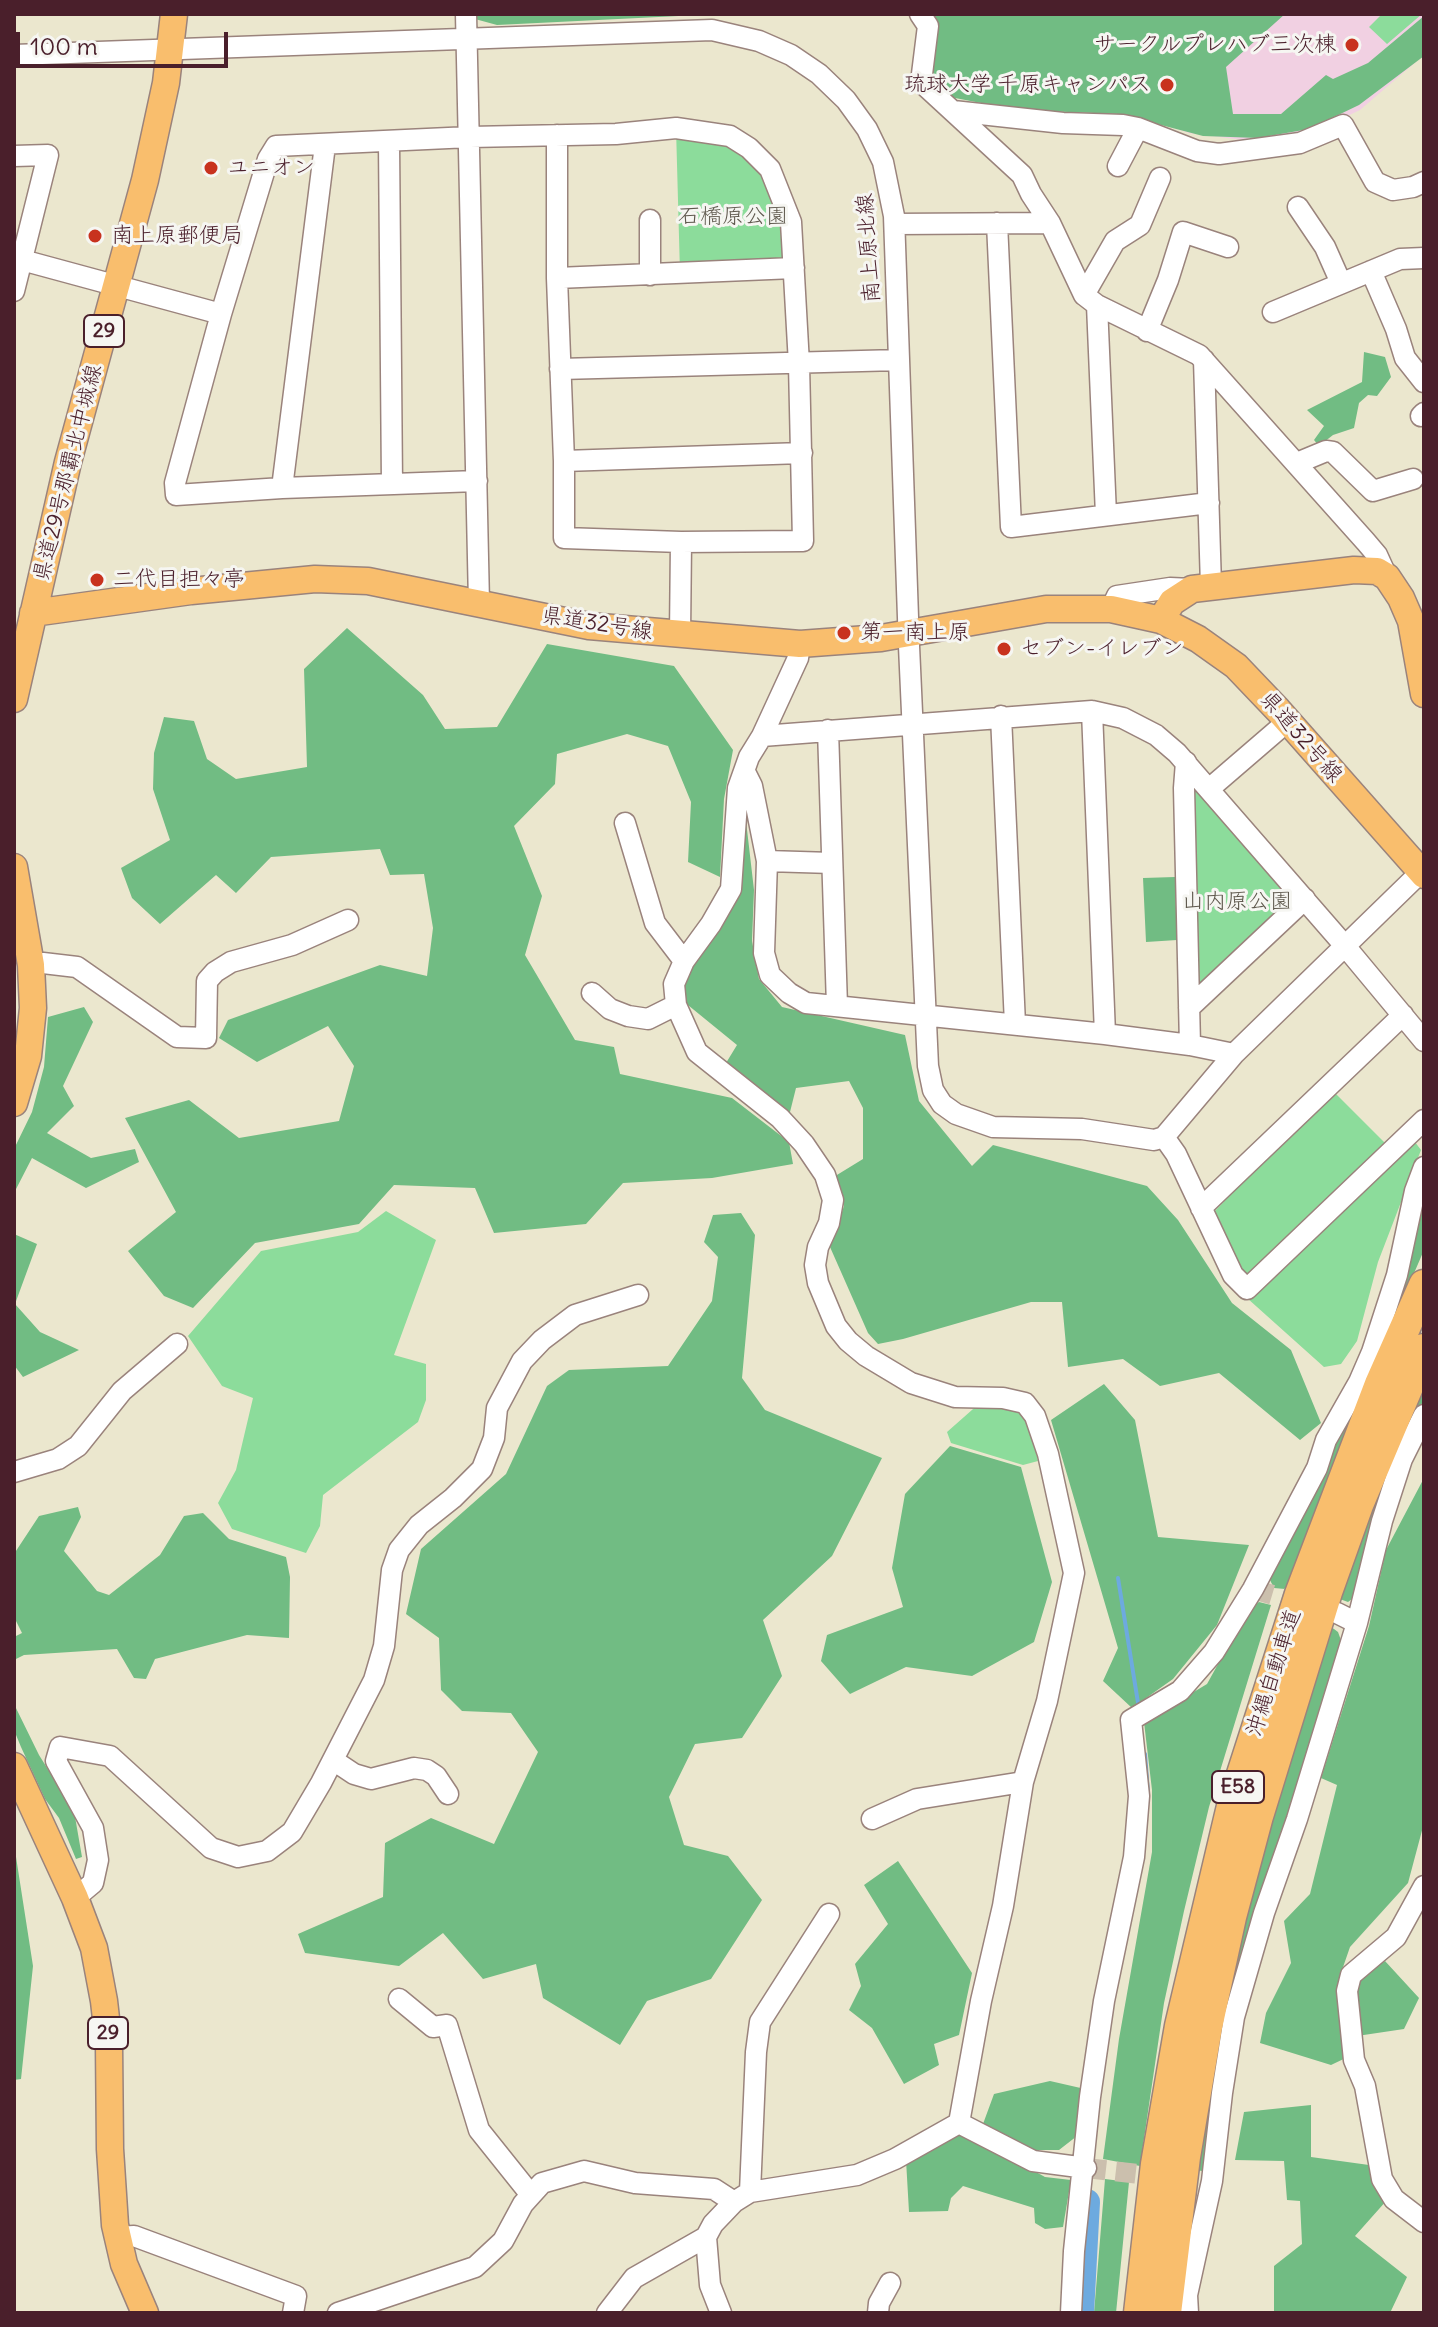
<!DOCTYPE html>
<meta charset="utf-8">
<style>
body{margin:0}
#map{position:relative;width:1438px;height:2327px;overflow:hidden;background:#ebe7ce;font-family:Delius,sans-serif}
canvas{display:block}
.frame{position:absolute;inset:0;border:16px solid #4a1f2b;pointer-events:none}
.scale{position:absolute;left:16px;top:32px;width:212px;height:36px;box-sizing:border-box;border:4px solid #4a1f2b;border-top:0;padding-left:10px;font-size:24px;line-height:28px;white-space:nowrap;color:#4a1f2b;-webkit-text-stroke:6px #f6f6f2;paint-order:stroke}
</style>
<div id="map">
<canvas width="1438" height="2327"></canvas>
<div class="frame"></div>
<div class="scale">100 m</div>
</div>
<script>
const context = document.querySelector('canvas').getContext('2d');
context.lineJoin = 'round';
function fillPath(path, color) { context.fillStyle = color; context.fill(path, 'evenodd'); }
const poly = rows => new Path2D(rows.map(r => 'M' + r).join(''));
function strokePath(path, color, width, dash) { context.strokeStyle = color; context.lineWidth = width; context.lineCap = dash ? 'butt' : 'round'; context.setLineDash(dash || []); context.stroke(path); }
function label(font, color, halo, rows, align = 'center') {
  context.font = font + ' Delius,"Klee One",sans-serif'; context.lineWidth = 6; context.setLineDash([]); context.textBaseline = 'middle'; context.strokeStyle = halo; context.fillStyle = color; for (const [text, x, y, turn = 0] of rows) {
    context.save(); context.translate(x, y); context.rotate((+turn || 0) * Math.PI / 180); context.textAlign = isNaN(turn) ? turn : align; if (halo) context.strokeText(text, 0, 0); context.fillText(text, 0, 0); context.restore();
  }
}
fillPath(poly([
 [933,14,1424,14,1424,55,1360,110,1314,132,1258,142,1189,133,1116,108,943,30]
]), '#f1d0e2');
fillPath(poly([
 [1382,14,1422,14,1387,44,1369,27],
 [676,128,713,136,770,169,794,268,680,273],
 [1198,787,1302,904,1189,1008,1191,790],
 [1332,1090,1394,1152,1412,1138,1421,1150,1378,1262,1357,1341,1341,1364,1324,1367,1247,1298,1210,1216],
 [386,1211,436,1240,394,1355,426,1364,426,1400,418,1422,323,1495,320,1526,306,1553,232,1529,218,1503,236,1470,253,1398,222,1386,188,1336,261,1251,358,1232],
 [981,1402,1020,1408,1029,1420,1038,1461,1023,1465,951,1443,947,1432]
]), '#8cdc9b');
fillPath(poly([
 [475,14,719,14,497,25,475,19],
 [930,14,1285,14,1226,67,1233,114,1281,114,1326,75,1333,79,1368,63,1424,16,1424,56,1359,105,1309,129,1258,138,1203,136,1119,114,1017,110,950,97,930,80,938,27],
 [1364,352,1385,357,1391,377,1377,396,1368,395,1359,403,1354,428,1333,435,1319,446,1314,440,1324,426,1307,410,1362,382],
 [347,628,423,695,445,729,497,727,547,644,674,666,733,750,724,799,720,877,688,862,691,802,668,746,627,734,557,754,555,784,514,826,542,896,525,955,575,1040,614,1047,620,1074,732,1098,789,1142,793,1164,712,1178,623,1183,586,1224,494,1233,475,1188,394,1185,359,1224,255,1243,193,1308,164,1296,128,1251,176,1212,125,1118,189,1100,239,1138,339,1121,354,1066,328,1026,257,1062,219,1038,228,1020,380,965,427,976,433,928,424,874,390,875,380,849,271,857,236,893,216,875,160,924,132,898,121,868,170,840,153,789,154,753,164,717,194,721,207,759,236,779,307,767,304,669],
 [746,821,754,890,752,941,759,979,782,1007,905,1035,919,1101,972,1166,993,1145,1147,1186,1178,1220,1232,1303,1291,1350,1321,1423,1300,1440,1219,1373,1160,1386,1123,1359,1068,1367,1062,1302,1031,1302,903,1339,878,1344,868,1333,830,1247,844,1206,832,1178,863,1159,863,1108,849,1081,796,1088,789,1116,726,1063,737,1045,683,1001,685,977,726,910,741,822],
 [1175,877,1177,940,1146,942,1143,878],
 [84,1007,93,1022,63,1086,74,1106,47,1133,91,1158,135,1149,139,1162,86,1188,32,1158,14,1193,14,1149,32,1112,44,1067,48,1017],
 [1424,1195,1424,1250,1362,1394,1285,1589,1274,1588,1268,1576,1339,1433],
 [741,1213,755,1235,742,1378,765,1410,882,1458,832,1556,763,1620,782,1676,742,1738,695,1744,669,1797,684,1845,728,1856,762,1900,711,1979,647,2001,620,2045,543,1998,536,1964,483,1979,443,1933,399,1966,305,1953,298,1934,383,1897,385,1843,431,1818,494,1844,538,1752,511,1713,462,1711,441,1690,439,1638,406,1614,421,1549,506,1474,547,1386,569,1370,668,1366,712,1301,718,1257,704,1242,713,1215],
 [14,1234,37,1244,15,1304,40,1332,79,1350,23,1377,14,1365],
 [1424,1370,1424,1399,1403,1444,1356,1596,1348,1602,1337,1598],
 [1104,1384,1135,1420,1158,1537,1249,1545,1217,1625,1173,1679,1132,1708,1103,1681,1118,1648,1051,1420],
 [950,1446,1021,1467,1052,1582,1034,1642,972,1676,906,1667,850,1694,821,1661,827,1635,903,1607,892,1568,905,1494],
 [1424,1478,1424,1823,1408,1883,1350,1947,1341,1973,1352,2055,1331,2065,1260,2043,1266,2013,1291,1963,1284,1921,1310,1894,1337,1785,1321,1778,1369,1626,1386,1550],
 [78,1507,81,1517,64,1551,97,1591,109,1595,160,1555,184,1516,203,1513,229,1539,286,1557,290,1577,289,1638,247,1635,155,1659,146,1679,134,1678,117,1649,24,1655,14,1660,14,1637,22,1633,14,1617,14,1554,39,1516],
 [1259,1602,1271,1605,1209,1807,1184,1911,1164,2003,1140,2166,1103,2159,1119,2039,1152,1852,1152,1790,1144,1722,1207,1684,1248,1610],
 [1330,1626,1338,1632,1342,1643,1250,1946,1208,2172,1196,2170,1226,2005,1253,1884],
 [14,1704,39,1755,74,1811,82,1857,76,1859,59,1818,45,1799,21,1747,14,1730],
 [14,1844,33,1966,21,2079,14,2080],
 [898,1861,972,1973,959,2035,934,2044,939,2065,904,2084,872,2028,849,2010,861,1986,855,1964,888,1924,864,1885],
 [1385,1961,1419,1998,1404,2029,1357,2036,1354,1995,1361,1978],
 [1050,2081,1085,2089,1077,2136,1059,2150,1028,2150,983,2124,994,2094],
 [1311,2105,1311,2157,1369,2165,1387,2200,1355,2236,1407,2277,1390,2313,1274,2313,1274,2266,1302,2244,1300,2201,1287,2200,1284,2161,1235,2160,1244,2112],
 [962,2131,1045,2177,1071,2180,1063,2227,1045,2229,1035,2223,1034,2208,963,2186,951,2198,948,2211,909,2212,906,2160,924,2155],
 [1105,2179,1129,2182,1116,2313,1094,2313]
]), '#71bc83');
strokePath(poly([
 [1118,1578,1139,1709],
 [1145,1754,1148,1793]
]), '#6daadf', 4);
strokePath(poly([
 [1081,2313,1087,2202]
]), '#6daadf', 26);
strokePath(poly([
 [1253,1589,1310,1606],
 [1086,2168,1165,2177]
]), '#cbbfad', 20, [20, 10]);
const minor = poly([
 [466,14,479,603],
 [920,14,928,26,921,82,1022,175,1031,194,1050,223,1084,295,1097,305,1199,355,1366,542,1377,555,1387,577],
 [14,55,712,30,759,41,791,55,819,74,846,100,867,129,883,162,894,216,909,646,928,1066,933,1090,942,1104,956,1114,993,1127,1082,1129,1154,1140,1164,1137,1234,1054,1421,872],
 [953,111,1063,123,1123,125,1138,128,1197,151,1219,154,1300,143,1343,125,1375,182,1393,190,1413,187,1424,182],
 [557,135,557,278,564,461,564,538,681,542],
 [389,142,392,484],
 [14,156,48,155,14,291],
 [1118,166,1138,128],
 [1298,207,1325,247,1341,283],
 [997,223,1011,527,1209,503],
 [895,224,1050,223],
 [22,260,221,314],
 [1371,271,1396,329,1405,358,1424,382],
 [650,275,650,220],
 [557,278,794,268],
 [1084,295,1115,241,1140,225,1160,178],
 [1097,305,1106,515],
 [1273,312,1400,259,1424,258],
 [1147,331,1168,280,1183,232,1228,247],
 [1204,360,1211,586],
 [560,369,899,360],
 [1421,416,1424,413],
 [564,461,802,453],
 [1297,463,1326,451,1333,452,1373,491,1413,479],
 [477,481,282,488,176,495,175,483,221,314,268,159,276,146,470,137,616,134,676,128,730,136,749,148,770,169,791,222,799,364,803,541,681,542,680,635],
 [282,488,325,145],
 [1111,609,1117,596,1170,588,1192,589],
 [1092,711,1105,1034],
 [1001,716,1015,1024],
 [828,730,837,1006],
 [762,736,798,658,800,644],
 [1186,762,1184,788,1190,1045],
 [745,772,752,786,767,861,764,953,770,975,789,993,806,1003,1105,1034,1190,1045,1234,1054],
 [1209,789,1288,721],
 [625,823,655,923,684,961],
 [767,861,832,863],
 [31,965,43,963,77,967,177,1037,206,1038,207,981,215,972,231,962,292,945,348,920],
 [592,993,610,1009,628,1016,648,1019,676,1005],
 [1189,1008,1305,899],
 [1164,1137,1176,1154,1233,1275,1247,1289,1424,1120],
 [1201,1208,1403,1015],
 [14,1472,58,1459,78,1446,122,1391,177,1344],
 [1337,1613,1357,1623],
 [333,1760,354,1774,371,1779,414,1768,427,1770,436,1776,448,1794],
 [872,1819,917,1799,1023,1782],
 [1424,1886,1396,1937,1351,1975,1347,1991,1354,2060,1365,2086,1382,2179,1394,2199,1424,2222],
 [75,1898,93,1883,98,1860,93,1828,56,1761,60,1747,110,1756,211,1848,238,1857,267,1851,292,1832,321,1783,374,1680,384,1646,392,1570,399,1550,419,1525,453,1498,482,1469,494,1438,497,1408,522,1361,542,1340,575,1315,638,1295],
 [399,1999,433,2027,447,2025,479,2130,531,2195],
 [959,2123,981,2001,1003,1906,1023,1782,1047,1701,1074,1573,1048,1454,1035,1416,1025,1403,1003,1398,955,1397,911,1383,866,1356,848,1341,836,1326,818,1283,815,1265,818,1247,829,1223,833,1200,825,1175,804,1144,780,1118,697,1052,676,1005,674,984,684,961,711,924,731,889,738,788,749,757,762,736,1092,711,1123,718,1156,735,1177,753,1345,946,1424,1041],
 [959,2123,1033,2161,1086,2168],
 [750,2192,756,2052,760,2022,829,1914],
 [117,2237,134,2236,296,2296,293,2313],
 [706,2237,710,2285,721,2313],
 [338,2313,475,2267,503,2241,523,2204,542,2183,584,2171,635,2183,714,2189,734,2202],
 [607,2313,634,2278,706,2237,713,2224,734,2202,750,2192,857,2175,895,2159,959,2123],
 [878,2313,879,2303,890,2283],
 [1071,2313,1074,2251,1090,2097,1104,2001,1134,1857,1139,1796,1131,1720,1180,1691,1214,1652,1253,1589,1317,1468,1326,1440,1359,1382,1372,1352,1397,1275,1415,1191,1424,1167],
 [1188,2313,1187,2295,1212,2181,1222,2093,1234,2017,1264,1913,1297,1819,1357,1623,1382,1521,1402,1459,1424,1415]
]);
const major = poly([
 [33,613,191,591,315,579,368,581,589,626,800,644,881,638,1046,609,1111,609,1161,620,1198,639,1236,666,1278,710,1424,875],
 [1161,620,1172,602,1192,589,1354,570,1377,571,1387,577,1401,598,1411,621,1424,694],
 [14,699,68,462,145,180,166,83,174,14],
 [14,867,31,965,33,1008,28,1056,14,1103],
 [14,1766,75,1898,94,1948,104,2001,109,2045,110,2149,115,2225,124,2264,145,2313]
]);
const highway = poly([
 [1139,2313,1156,2164,1180,2026,1233,1802,1300,1594,1380,1384,1424,1285],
 [1166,2313,1185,2157,1207,2027,1231,1917,1258,1816,1327,1592,1358,1505,1424,1349]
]);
strokePath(minor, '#9a837c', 23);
strokePath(major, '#9a837c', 29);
strokePath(highway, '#9a837c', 33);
strokePath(minor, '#fff', 20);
strokePath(major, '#f9be6d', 26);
strokePath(highway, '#f9be6d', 30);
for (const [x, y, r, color] of [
 [1352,45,8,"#c8321e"],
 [1167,85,8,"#c8321e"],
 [211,168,8,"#c8321e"],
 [95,236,8,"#c8321e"],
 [97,580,8,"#c8321e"],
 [844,633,8,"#c8321e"],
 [1004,649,8,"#c8321e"]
]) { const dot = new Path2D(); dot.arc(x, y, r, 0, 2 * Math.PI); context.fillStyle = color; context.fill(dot); strokePath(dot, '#f6f6f2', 3); }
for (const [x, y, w] of [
 [104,331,40],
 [1238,1787,52],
 [108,2033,40]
]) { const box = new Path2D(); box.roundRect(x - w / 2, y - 16, w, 32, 6); context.fillStyle = '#f6f6f2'; context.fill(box); strokePath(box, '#4a1f2b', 2); }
label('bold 20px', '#4a1f2b', null, [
 ["29",104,331],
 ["E58",1238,1787],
 ["29",108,2033]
]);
label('22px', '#4a1f2b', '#f6f6f2', [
 ["サークルプレハブ三次棟",1336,45,"right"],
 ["琉球大学 千原キャンパス",1151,85,"right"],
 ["ユニオン",227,168],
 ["南上原郵便局",111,236],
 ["二代目担々亭",113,580],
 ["第一南上原",860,633],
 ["セブン-イレブン",1020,649]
], 'left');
label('22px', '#5e584d', '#f6f6f2', [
 ["石橋原公園",733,217],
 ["山内原公園",1237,902]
]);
label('22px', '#4a1f2b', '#f6f6f2', [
 ["南上原北線",869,248,-94],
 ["県道29号那覇北中城線",68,473,-76],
 ["県道32号線",597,624,9],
 ["県道32号線",1301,737,49],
 ["沖縄自動車道",1274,1673,-72]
]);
</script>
